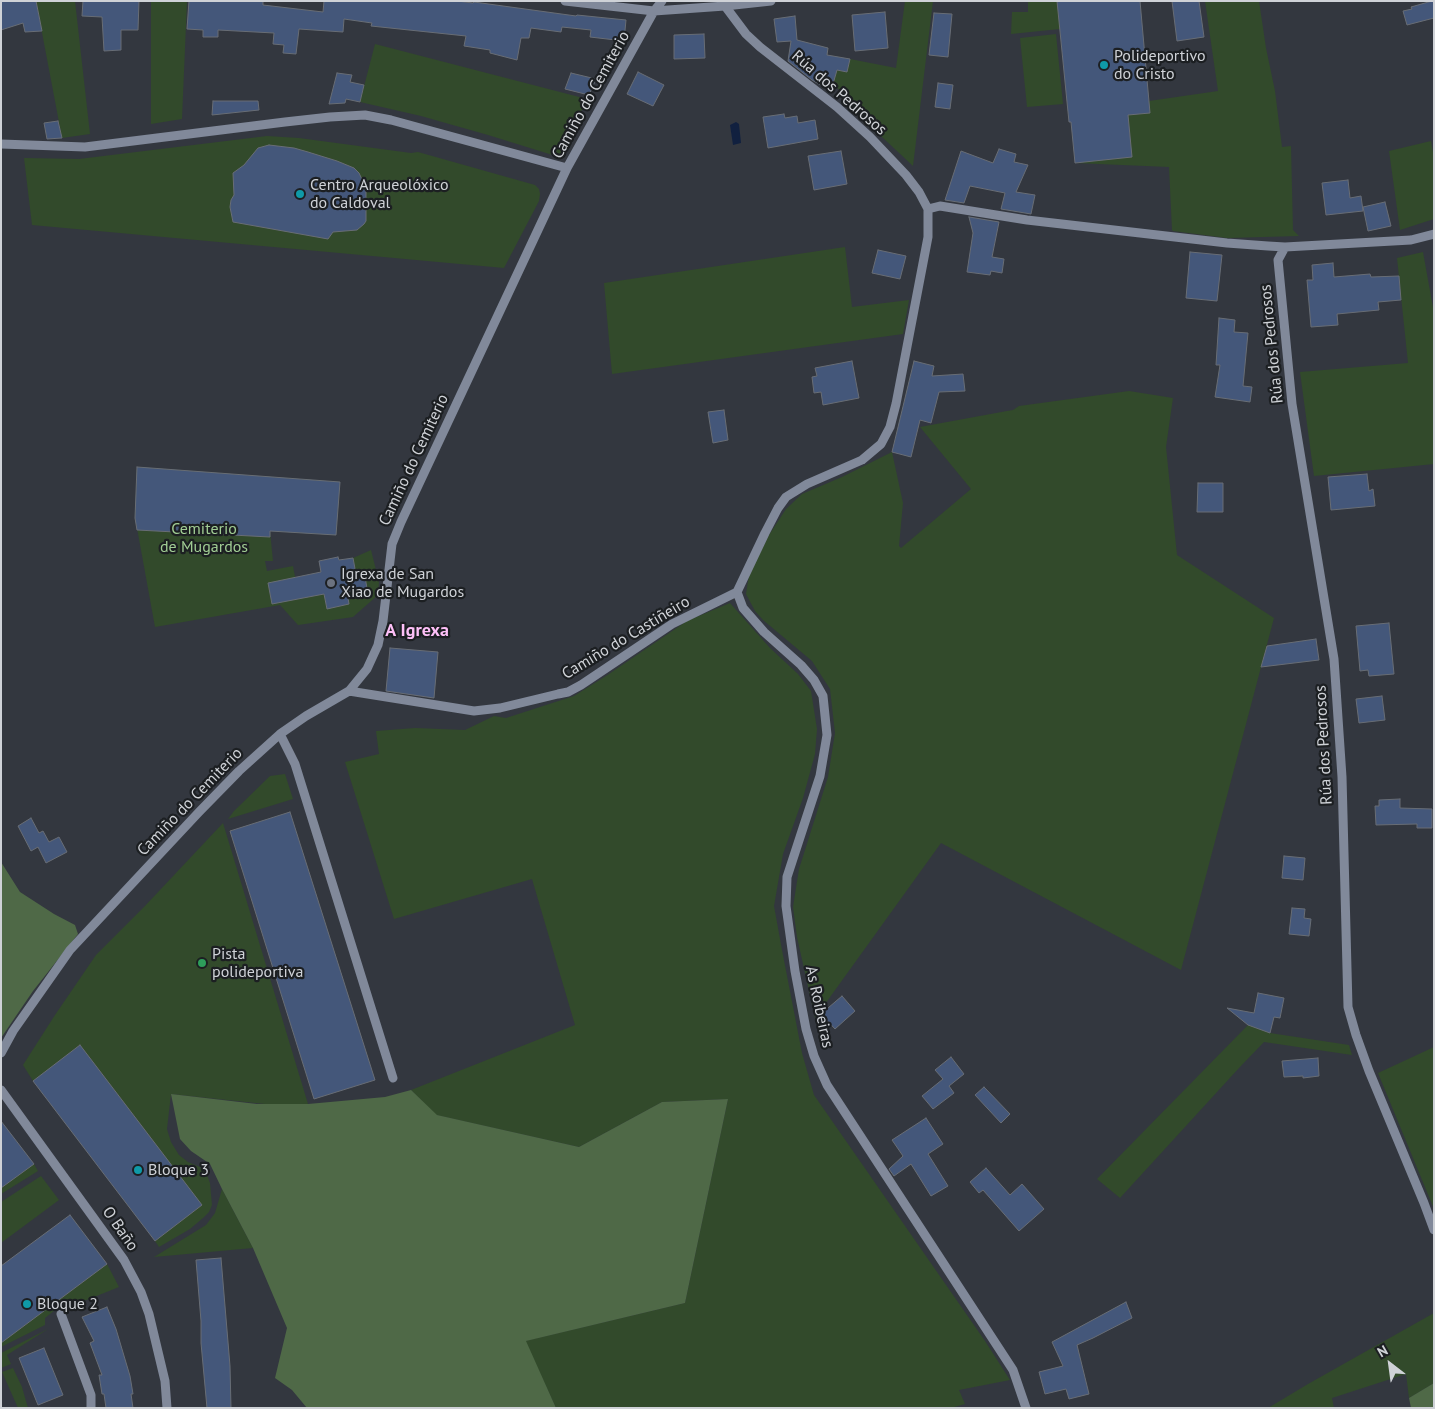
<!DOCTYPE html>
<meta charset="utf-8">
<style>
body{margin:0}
#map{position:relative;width:1435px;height:1409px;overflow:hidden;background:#33373f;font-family:"PT Sans",sans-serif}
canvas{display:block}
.frame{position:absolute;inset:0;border:2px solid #cfd2d7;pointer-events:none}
.north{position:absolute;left:1365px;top:1339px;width:50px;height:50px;-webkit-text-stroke:4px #1c1f22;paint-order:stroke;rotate:330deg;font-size:14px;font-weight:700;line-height:20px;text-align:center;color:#cfd2d7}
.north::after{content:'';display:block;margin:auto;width:18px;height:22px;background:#cfd2d7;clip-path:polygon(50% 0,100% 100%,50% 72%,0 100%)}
</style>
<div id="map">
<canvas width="1435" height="1409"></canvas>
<div class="frame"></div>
<div class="north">N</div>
</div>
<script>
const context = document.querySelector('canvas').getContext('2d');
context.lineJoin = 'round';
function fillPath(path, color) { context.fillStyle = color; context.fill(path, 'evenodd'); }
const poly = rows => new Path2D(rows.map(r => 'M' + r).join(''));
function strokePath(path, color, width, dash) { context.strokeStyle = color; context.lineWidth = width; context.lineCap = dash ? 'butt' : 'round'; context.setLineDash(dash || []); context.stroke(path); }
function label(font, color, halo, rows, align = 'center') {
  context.font = font + ' "PT Sans",sans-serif'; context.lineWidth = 4.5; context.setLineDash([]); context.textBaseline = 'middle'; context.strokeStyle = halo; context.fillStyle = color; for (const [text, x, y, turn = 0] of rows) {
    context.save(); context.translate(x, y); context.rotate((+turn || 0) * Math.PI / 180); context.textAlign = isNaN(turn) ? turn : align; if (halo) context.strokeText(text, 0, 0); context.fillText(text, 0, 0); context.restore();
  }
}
fillPath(poly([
 [36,1,75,1,90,134,62,138],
 [151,1,187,1,182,119,151,124],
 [905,1,933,1,913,166,850,107,848,95,832,85,837,70,847,72,850,59,896,68],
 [1028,1,1057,1,1060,29,1011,34,1012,12,1028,12],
 [1205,1,1259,1,1266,48,1275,91,1282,147,1291,146,1293,230,1299,236,1227,238,1173,231,1172,230,1169,167,1075,163,1132,157,1128,115,1149,101,1218,91],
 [1056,34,1063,104,1027,107,1020,38],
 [375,44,587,99,559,157,488,135,421,116,360,102],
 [267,136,299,138,411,153,418,152,535,185,539,189,540,194,539,201,504,268,32,225,24,158,79,159],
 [1431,141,1434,158,1434,219,1400,230,1389,151],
 [845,247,852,307,909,300,903,334,612,374,604,283],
 [1423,252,1434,313,1434,464,1314,476,1300,372,1408,363,1397,258],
 [1129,391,1173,398,1166,447,1177,555,1274,618,1181,970,941,843,815,1018,797,937,793,907,799,869,828,777,835,733,830,689,812,661,763,620,755,611,746,594,749,575,769,535,786,509,802,494,842,477,892,452,903,503,899,546,901,548,971,489,920,427,1007,411,1013,410,1019,406],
 [137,467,340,482,336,535,270,531,273,561,265,561,267,571,293,566,299,598,324,594,327,608,347,592,367,588,364,573,356,574,353,558,371,550,379,582,378,595,353,617,298,625,280,605,155,627,135,517],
 [730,603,770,648,798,674,811,691,817,729,815,754,803,798,783,854,774,906,782,950,802,1053,814,1095,985,1341,1010,1380,959,1390,965,1404,951,1408,556,1408,525,1341,685,1303,728,1099,662,1102,579,1147,436,1115,411,1090,575,1025,532,879,394,919,345,762,379,754,376,731,415,728,465,730,494,716,506,718,574,696,606,676,687,621],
 [285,774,293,799,228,819,234,811,270,776],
 [223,823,308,1104,265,1104,171,1094,167,1129,171,1142,179,1155,188,1162,200,1167,207,1175,210,1183,212,1205,209,1212,203,1218,190,1229,159,1247,155,1241,202,1205,80,1045,33,1081,23,1065,55,1015,96,955,144,907],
 [1248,1025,1270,1033,1349,1045,1352,1055,1264,1042,1239,1068,1120,1198,1097,1179],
 [1434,1047,1434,1209,1378,1073],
 [34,1164,38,1171,1,1194,1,1188],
 [41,1176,59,1200,1,1243,1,1202],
 [222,1189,253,1248,154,1257,206,1225,215,1213],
 [107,1264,119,1287,84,1301,72,1305,60,1306,45,1318,45,1325,1,1347,1,1343],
 [1434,1313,1434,1383,1409,1398,1406,1374,1332,1398,1334,1408,1268,1408,1308,1384],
 [48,1329,7,1355,11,1364,1,1368,1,1353],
 [13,1368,22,1387,28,1408,18,1408,2,1372]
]), '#324a2b');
fillPath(poly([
 [1,862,20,892,54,914,75,925,78,934,33,991,1,1038],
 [411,1090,437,1115,579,1147,662,1102,728,1099,685,1303,526,1341,556,1408,307,1408,292,1390,275,1378,287,1328,253,1248,222,1189,210,1164,191,1151,180,1139,171,1094,257,1104,308,1104,385,1097],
 [1434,1383,1434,1408,1411,1408,1409,1398]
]), '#4f6947');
fillPath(poly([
 [736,122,739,124,741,143,733,145,730,125]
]), '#11203f');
const building = poly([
 [1,1,36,1,42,31,25,32,23,23,1,30,1,1],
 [83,1,139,1,138,30,121,30,121,50,104,51,102,17,82,16,83,1],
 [189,1,263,1,263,5,323,12,324,1,457,1,473,3,474,2,576,16,577,15,626,20,624,41,590,37,591,30,562,27,561,32,531,28,529,38,521,38,517,60,490,53,490,50,464,46,466,36,371,26,372,23,344,19,343,32,299,29,296,54,283,53,284,45,273,44,274,33,218,30,218,37,203,37,203,30,187,29,189,1],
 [1057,1,1140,1,1150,113,1128,115,1132,157,1075,163,1071,122,1069,122,1057,1],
 [1172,1,1199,1,1204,37,1177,41,1172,1],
 [1432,1,1434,1,1434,18,1407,25,1403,11,1412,9,1411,7,1432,1],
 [885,12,888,48,855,51,852,15,885,12],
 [934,13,952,14,948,57,929,55,934,13],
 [795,16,797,40,828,48,827,55,850,59,847,72,837,70,831,91,812,80,788,61,791,41,777,42,774,19,795,16],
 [704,34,705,58,674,59,674,35,704,34],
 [638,72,664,85,653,106,627,94,638,72],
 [337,73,352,75,350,82,364,85,360,102,346,99,345,103,329,104,337,73],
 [571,73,596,79,589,95,565,89,571,73],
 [938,83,953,85,950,109,935,107,938,83],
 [213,101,258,101,259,110,212,115,213,101],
 [784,114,785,118,797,116,798,123,815,120,818,139,768,148,763,117,784,114],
 [58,121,62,138,47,139,44,123,58,121],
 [269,145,294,148,308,152,337,161,354,168,359,173,366,188,366,221,364,224,357,230,333,232,328,239,233,222,230,207,231,200,234,195,233,173,244,165,258,148,269,145],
 [999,149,1016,154,1014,162,1028,165,1016,192,1035,195,1031,214,1001,209,1005,193,970,186,964,203,945,200,961,151,993,163,999,149],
 [841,151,847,184,814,190,808,156,841,151],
 [1348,180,1350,198,1361,196,1363,211,1326,215,1322,183,1348,180],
 [1385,202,1391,226,1368,231,1363,207,1385,202],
 [969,217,999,222,992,257,1004,259,1002,273,991,271,990,275,967,272,973,233,969,217],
 [878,250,906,256,900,279,872,273,878,250],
 [1190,252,1222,255,1217,301,1186,298,1190,252],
 [1333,263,1334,277,1370,274,1371,277,1399,276,1401,300,1378,302,1379,310,1337,314,1338,325,1311,327,1307,280,1313,280,1312,265,1333,263],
 [1219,318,1235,320,1234,332,1248,333,1243,386,1252,387,1250,402,1215,397,1220,365,1216,365,1219,318],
 [852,361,859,398,823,405,821,392,814,393,812,377,817,376,815,368,852,361],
 [914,361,934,366,932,376,963,374,965,391,939,392,931,423,920,420,911,457,892,452,914,361],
 [724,410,728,440,713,443,708,412,724,410],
 [137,467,340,482,336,535,270,531,270,537,137,530,135,518,137,467],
 [1367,474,1369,491,1373,489,1375,506,1331,510,1328,477,1367,474],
 [1198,483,1223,483,1223,512,1197,512,1198,483],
 [338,557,339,560,353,558,356,574,364,572,367,588,347,592,349,604,327,609,324,594,272,604,268,583,321,572,319,561,338,557],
 [1389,623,1394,674,1369,676,1368,670,1360,671,1356,626,1389,623],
 [1316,639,1319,660,1261,667,1267,646,1316,639],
 [390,648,438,652,434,698,386,691,390,648],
 [1382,696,1385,720,1359,723,1356,699,1382,696],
 [1400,799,1400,808,1432,809,1432,828,1417,828,1417,824,1376,825,1375,806,1379,806,1379,800,1400,799],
 [290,812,375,1080,314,1099,230,831,290,812],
 [31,818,39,833,43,831,49,842,59,837,67,852,46,863,38,847,31,851,18,826,31,818],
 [1284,856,1305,858,1303,880,1282,878,1284,856],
 [1292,908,1305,909,1304,918,1311,919,1309,936,1289,934,1292,908],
 [1258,993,1284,998,1280,1018,1274,1017,1270,1033,1248,1025,1227,1008,1254,1013,1258,993],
 [842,996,855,1011,835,1029,821,1014,842,996],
 [80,1045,202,1205,155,1241,33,1081,80,1045],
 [951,1057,964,1074,949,1086,954,1093,933,1109,922,1096,943,1079,935,1070,951,1057],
 [1318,1058,1319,1076,1303,1078,1303,1076,1284,1077,1282,1061,1318,1058],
 [984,1087,1010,1114,1001,1123,975,1095,984,1087],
 [926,1118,943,1144,928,1154,948,1186,931,1196,911,1164,894,1176,889,1169,903,1156,892,1140,926,1118],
 [1,1121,34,1164,1,1188,1,1121],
 [986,1168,1010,1195,1022,1184,1044,1209,1019,1231,983,1190,979,1193,970,1182,986,1168],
 [70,1215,107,1264,1,1343,1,1266,70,1215],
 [221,1258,230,1366,231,1408,207,1408,201,1343,201,1321,196,1260,221,1258],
 [1126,1302,1132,1318,1093,1338,1077,1345,1089,1394,1069,1399,1066,1389,1045,1394,1039,1372,1063,1366,1052,1342,1126,1302],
 [107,1307,116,1329,130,1376,133,1394,131,1394,133,1408,106,1408,104,1394,102,1394,99,1375,102,1375,90,1343,94,1341,82,1317,107,1307],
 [44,1348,63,1395,38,1405,19,1358,44,1348]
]);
fillPath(building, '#44577a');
strokePath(building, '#686d75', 1);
strokePath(poly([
 [565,1,654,11,725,6,771,1],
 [724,1,725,6,746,34,760,47,837,107,870,137,906,175,919,192,928,209,928,237,896,404,890,427,881,444,862,460,807,484,786,497,778,508,765,533,737,592],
 [1,144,85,147,285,122,330,117,365,115,391,120,567,168],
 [928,209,940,206,1027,220,1227,243,1268,246,1285,247,1411,240,1434,234],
 [1285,247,1278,260,1292,404,1334,659,1342,777,1348,1007,1356,1035,1369,1071,1424,1203,1434,1230],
 [737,592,743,608,764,632,801,665,814,680,823,696,827,735,820,776,787,877,786,906,795,971,806,1029,814,1056,827,1085,1013,1370,1026,1408],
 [349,691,474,711,500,708,558,694,568,692,581,685,672,624,737,592],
 [280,734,295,764,393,1078],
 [1,1053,13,1031,70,950,199,812,239,771,280,734,306,716,349,691,367,669,378,645,383,621,392,544,401,522,567,168,654,11,662,1],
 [1,1090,124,1260,141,1292,149,1314,165,1381,167,1408],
 [61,1314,91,1395,91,1408]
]), '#81899a', 9);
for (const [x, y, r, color] of [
 [1104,65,5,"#0f9aa8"],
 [300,194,5,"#0f9aa8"],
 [331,583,5,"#6b7280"],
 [202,963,5,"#2e9e5b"],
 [138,1170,5,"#0f9aa8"],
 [27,1304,5,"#0f9aa8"]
]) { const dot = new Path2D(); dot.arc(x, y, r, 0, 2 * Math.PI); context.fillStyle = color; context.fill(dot); strokePath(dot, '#1c1f22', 2); }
label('16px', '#cfd2d7', '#1c1f22', [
 ["Polideportivo",1114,56],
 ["do Cristo",1114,74],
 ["Centro Arqueolóxico",310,185],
 ["do Caldoval",310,203],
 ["Igrexa de San",341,574],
 ["Xiao de Mugardos",341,592],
 ["Pista",212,954],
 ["polideportiva",212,972],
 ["Bloque 3",148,1170],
 ["Bloque 2",37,1304]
], 'left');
label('16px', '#cfd2d7', '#1c1f22', [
 ["Rúa dos Pedrosos",839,93,41],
 ["Camiño do Cemiterio",591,95,-61],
 ["Rúa dos Pedrosos",1272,344,-96],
 ["Camiño do Cemiterio",414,460,-65],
 ["Camiño do Castiñeiro",626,638,-31],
 ["Rúa dos Pedrosos",1324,745,-93],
 ["Camiño do Cemiterio",190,802,-46],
 ["As Roibeiras",819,1007,78],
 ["O Baño",120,1229,55]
]);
label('16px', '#a1cd94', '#1c1f22', [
 ["Cemiterio",204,529],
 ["de Mugardos",204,547]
]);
label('bold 18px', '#fdbff7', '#1c1f22', [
 ["A Igrexa",417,631]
]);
</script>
